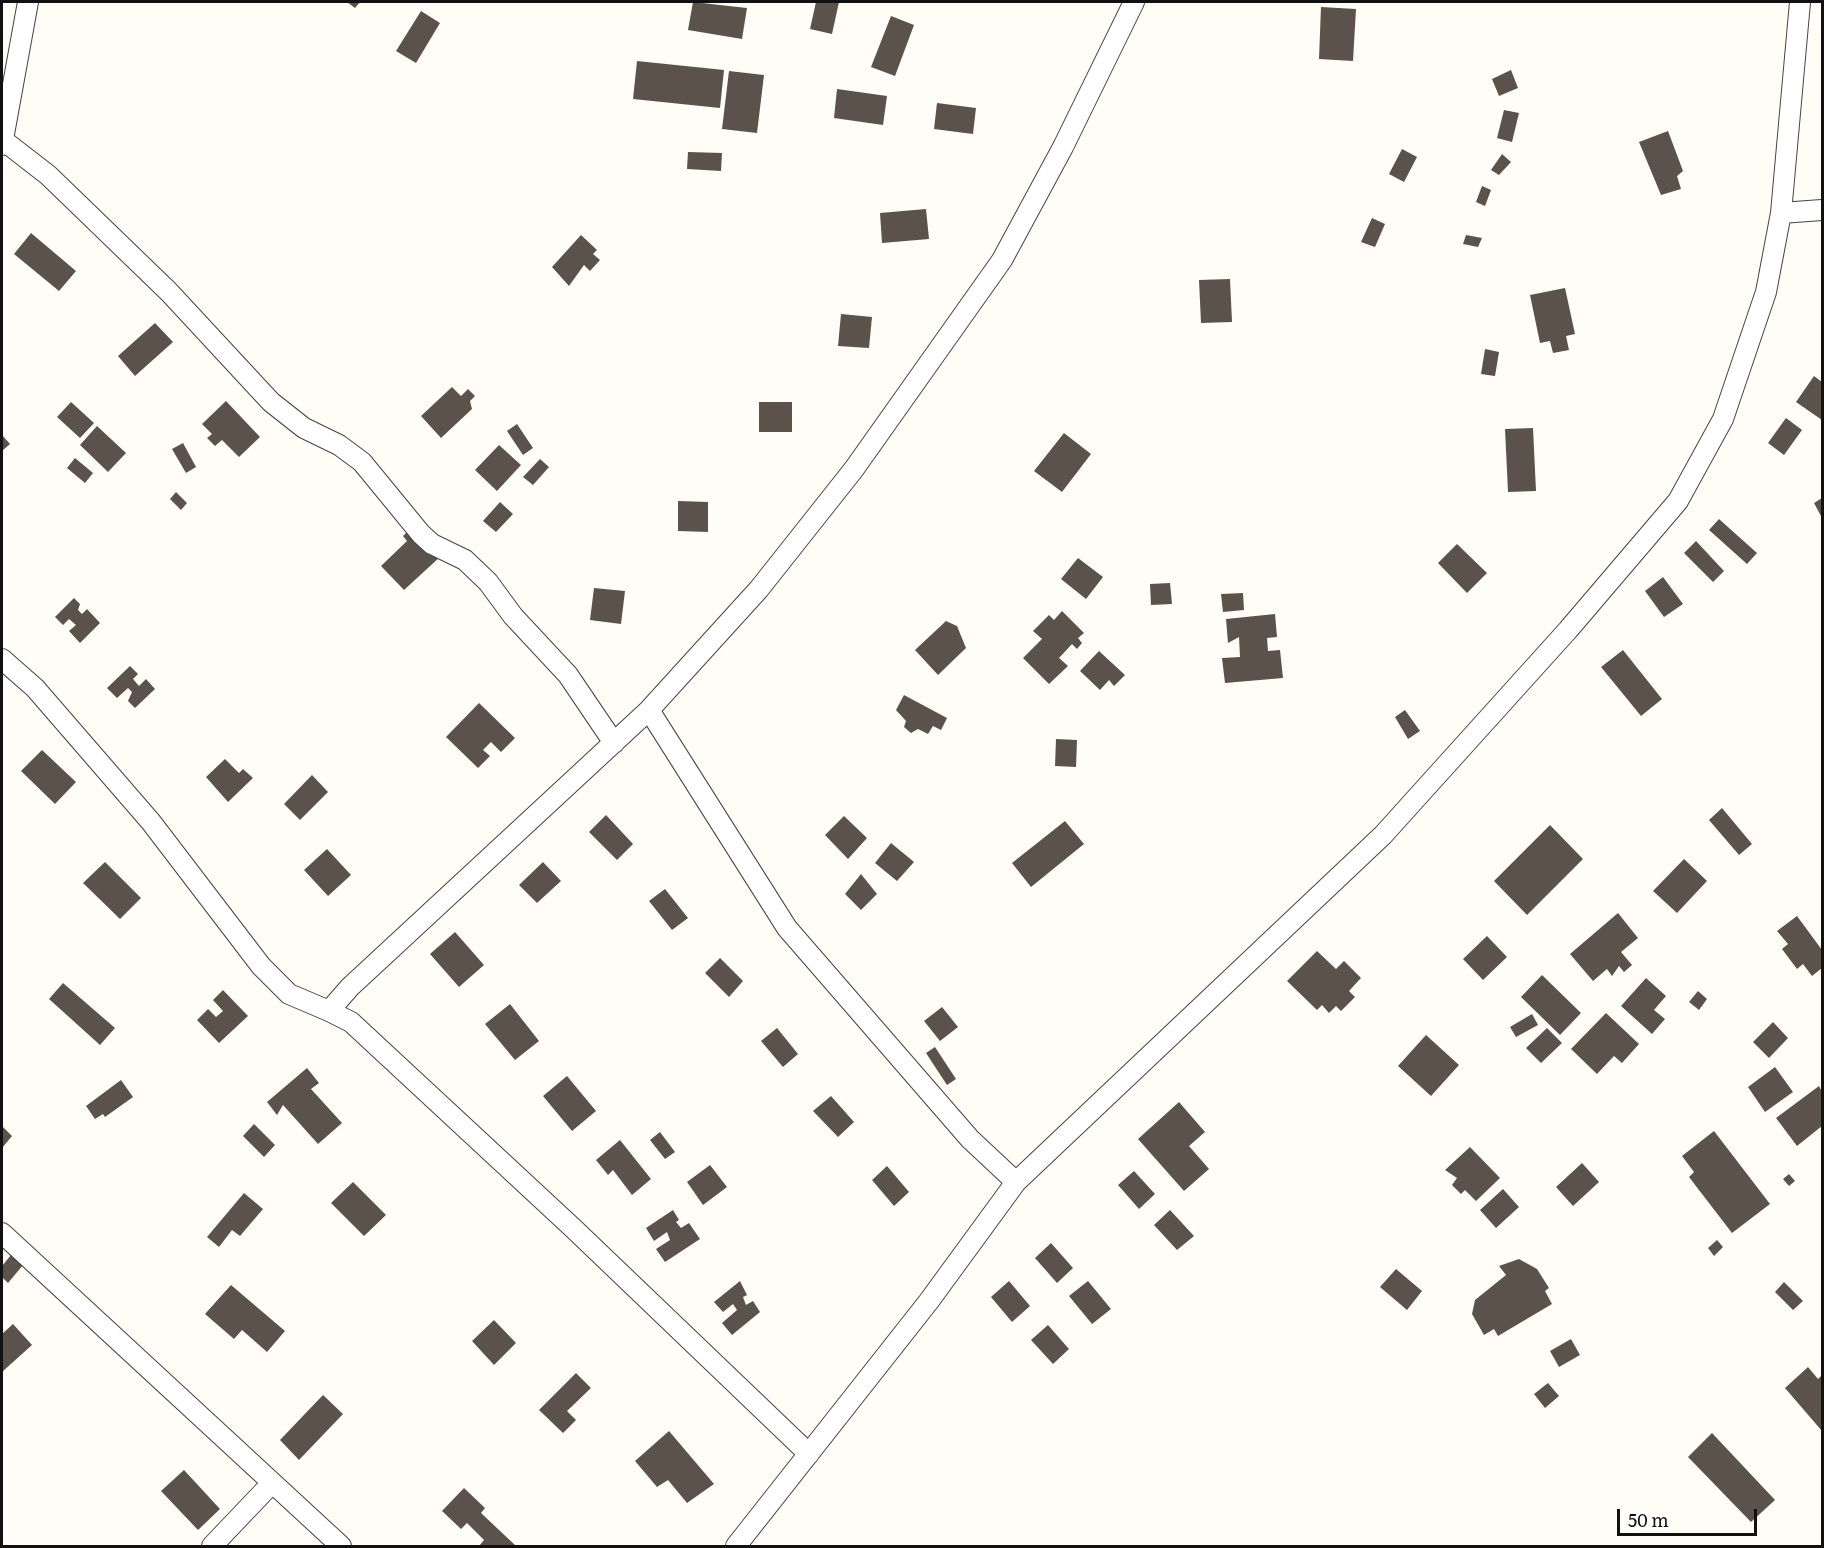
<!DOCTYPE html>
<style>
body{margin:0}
#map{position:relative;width:1824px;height:1548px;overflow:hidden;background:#fffdf5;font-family:Literata,serif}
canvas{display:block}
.frame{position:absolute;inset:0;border:3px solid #111;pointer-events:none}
.scale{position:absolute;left:1617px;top:1509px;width:140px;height:27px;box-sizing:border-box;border:3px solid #111;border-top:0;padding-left:8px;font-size:18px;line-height:21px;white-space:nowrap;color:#111;-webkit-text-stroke:4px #fff;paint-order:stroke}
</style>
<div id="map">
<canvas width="1824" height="1548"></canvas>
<div class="frame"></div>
<div class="scale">50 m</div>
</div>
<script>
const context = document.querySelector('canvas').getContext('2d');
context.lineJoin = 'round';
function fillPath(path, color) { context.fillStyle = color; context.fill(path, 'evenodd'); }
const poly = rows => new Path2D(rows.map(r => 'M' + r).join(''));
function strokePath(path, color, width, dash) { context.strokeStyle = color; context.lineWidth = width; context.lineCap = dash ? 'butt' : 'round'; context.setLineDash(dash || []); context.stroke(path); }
fillPath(poly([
 [347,2,360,2,355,8],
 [693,2,747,8,742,39,688,30],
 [816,2,839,2,832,34,810,29],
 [1321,7,1356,9,1353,61,1319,59],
 [421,11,440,23,416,63,396,51],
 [891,16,914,25,895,76,871,67],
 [637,61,724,70,720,108,633,99],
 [1511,70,1518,88,1499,96,1492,79],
 [729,71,764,75,757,133,722,129],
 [837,89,887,96,883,125,834,118],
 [937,103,976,108,973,134,934,129],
 [1504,110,1519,113,1512,142,1497,138],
 [1668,131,1683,171,1677,176,1681,189,1661,195,1639,142],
 [1402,149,1417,157,1404,182,1389,174],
 [688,152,722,153,721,171,687,169],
 [1502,154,1511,162,1499,175,1491,170],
 [1482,186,1491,190,1485,206,1476,202],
 [926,209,929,239,882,243,880,213],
 [1372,218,1385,224,1375,247,1361,242],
 [31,233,76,271,59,291,14,254],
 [581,235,597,250,593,254,600,260,590,271,584,265,569,286,552,267],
 [1466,235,1482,238,1478,247,1463,244],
 [1230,279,1232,322,1201,323,1199,280],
 [1565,288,1575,334,1566,336,1569,350,1553,353,1550,341,1540,343,1530,295],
 [841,314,872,317,869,348,838,346],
 [155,323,173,342,135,376,118,356],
 [1485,349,1499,352,1495,376,1481,374],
 [1814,376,1822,382,1822,420,1796,402],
 [452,387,461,396,468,389,475,396,470,401,472,409,441,438,421,416],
 [226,401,260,437,239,457,222,440,215,446,207,438,212,434,202,424],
 [71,402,94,423,80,438,57,417],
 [759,402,792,402,792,432,759,432],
 [1786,418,1802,430,1784,455,1768,443],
 [517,424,533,448,523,455,507,431],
 [97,426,126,453,108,472,80,445],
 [1533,428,1536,491,1508,492,1505,429],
 [1064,433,1091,454,1062,492,1034,471],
 [2,435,10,444,2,451],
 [183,443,196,467,186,473,172,449],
 [499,445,521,465,497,491,475,470],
 [75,458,93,473,85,483,67,468],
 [540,459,549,467,533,485,523,477],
 [176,492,187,503,181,510,170,499],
 [1822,498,1822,518,1814,503],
 [678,501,708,502,708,532,678,531],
 [500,502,513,514,496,532,483,521],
 [1719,519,1757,553,1747,564,1709,530],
 [413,526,441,556,404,590,381,566,407,541,403,536],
 [1696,541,1724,571,1713,582,1684,553],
 [1457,544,1487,573,1467,593,1438,563],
 [1078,558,1103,577,1086,599,1061,579],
 [1663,577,1683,604,1664,617,1645,591],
 [1170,583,1172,604,1151,605,1150,584],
 [594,588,625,591,621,624,590,620],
 [1243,593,1244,610,1223,612,1221,594],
 [74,598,80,604,78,610,82,614,87,609,100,623,80,643,69,631,76,625,69,619,63,625,55,617],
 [1062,611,1084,633,1078,638,1082,643,1077,649,1072,644,1059,658,1068,666,1049,684,1023,658,1042,639,1033,631,1049,615,1054,620],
 [1275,614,1277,637,1267,638,1268,651,1280,650,1283,678,1225,683,1222,658,1240,657,1239,637,1228,643,1226,619],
 [946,621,957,626,966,648,938,675,915,650],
 [1623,650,1662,699,1641,716,1601,667],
 [1099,651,1125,675,1114,686,1109,680,1100,690,1080,671],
 [130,666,138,674,133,679,139,686,146,679,155,689,135,708,128,701,132,692,128,688,117,698,107,688],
 [904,695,947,718,941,730,933,726,928,734,918,729,911,733,904,727,906,721,896,710],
 [479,703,515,738,501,752,491,742,483,750,490,756,478,768,446,737],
 [1405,710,1420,731,1408,739,1395,717],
 [1056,739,1077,740,1076,767,1055,766],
 [42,750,76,782,55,804,21,771],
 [225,759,239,773,243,769,253,778,228,802,206,777],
 [312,775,328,792,300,820,284,804],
 [1722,808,1752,844,1739,855,1709,820],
 [606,815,633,844,617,860,589,832],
 [844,816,867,838,848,859,825,835],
 [1065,821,1084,844,1031,887,1012,863],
 [1550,825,1583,859,1527,915,1494,881],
 [891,843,914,862,897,881,875,863],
 [327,849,351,875,328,896,304,870],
 [1684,859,1707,881,1677,913,1653,891],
 [105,862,141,898,120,919,83,883],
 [543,862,561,881,537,903,519,885],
 [861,874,877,894,861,910,845,894],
 [665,889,688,918,672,930,649,901],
 [1618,913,1638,938,1621,952,1632,965,1624,972,1619,966,1612,976,1607,969,1593,981,1570,954],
 [1797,916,1822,950,1822,968,1812,976,1803,964,1797,969,1782,949,1788,944,1777,931],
 [455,932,484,965,459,987,430,954],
 [1487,936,1507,957,1483,980,1463,959],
 [1317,951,1336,969,1344,961,1361,978,1349,991,1355,997,1341,1011,1336,1006,1329,1013,1322,1005,1317,1010,1287,981],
 [720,958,743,981,729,997,705,973],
 [1542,975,1581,1013,1560,1035,1521,997],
 [1646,978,1666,996,1654,1010,1665,1019,1652,1034,1621,1006],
 [63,983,115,1028,100,1045,49,999],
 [223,990,248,1016,219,1043,197,1020,208,1009,216,1017,223,1011,213,1000],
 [1698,991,1707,999,1699,1010,1689,1002],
 [510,1004,539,1041,515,1060,485,1024],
 [942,1007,958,1027,940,1041,924,1021],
 [1606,1013,1639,1044,1622,1063,1614,1056,1597,1074,1571,1049],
 [1532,1014,1538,1025,1516,1037,1510,1027],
 [1773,1022,1788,1038,1769,1058,1753,1042],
 [777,1028,798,1054,783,1067,761,1041],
 [1547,1028,1562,1043,1541,1063,1526,1048],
 [1426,1035,1459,1065,1431,1096,1398,1066],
 [935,1047,956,1079,947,1085,926,1053],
 [1775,1067,1793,1092,1765,1112,1748,1087],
 [307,1068,319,1083,311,1089,342,1123,318,1144,283,1105,277,1115,267,1102],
 [567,1076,596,1111,572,1131,543,1096],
 [121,1080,133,1097,105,1117,103,1114,95,1119,86,1106],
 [1819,1086,1822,1092,1822,1126,1797,1146,1776,1118],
 [831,1096,854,1122,838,1137,813,1111],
 [1179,1102,1205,1132,1189,1146,1209,1169,1184,1191,1138,1139],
 [254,1124,275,1145,264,1157,243,1136],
 [2,1126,12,1136,2,1148],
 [1714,1131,1770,1204,1732,1233,1689,1177,1694,1172,1682,1156],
 [660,1132,675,1152,665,1159,650,1140],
 [620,1140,651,1179,632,1195,613,1170,608,1175,596,1160],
 [1470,1147,1500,1178,1476,1201,1465,1190,1461,1194,1452,1185,1457,1178,1445,1170],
 [1582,1163,1599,1182,1573,1206,1556,1187],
 [710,1165,727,1187,703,1205,687,1182],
 [887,1166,909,1192,894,1206,872,1180],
 [1134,1171,1155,1194,1139,1209,1118,1185],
 [1789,1174,1795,1181,1789,1186,1783,1179],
 [353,1182,386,1215,364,1236,331,1203],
 [1503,1189,1519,1207,1496,1228,1480,1210],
 [244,1193,263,1209,240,1236,232,1230,219,1247,207,1237],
 [673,1210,679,1220,676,1222,681,1228,689,1223,700,1239,665,1262,656,1249,670,1240,667,1232,654,1241,646,1228],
 [1170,1210,1194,1236,1177,1250,1154,1225],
 [1717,1240,1723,1247,1714,1256,1708,1248],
 [1051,1243,1073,1268,1057,1283,1035,1258],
 [11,1255,23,1265,8,1283,2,1277,2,1266],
 [1519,1259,1537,1269,1549,1288,1545,1291,1552,1304,1498,1336,1494,1329,1484,1335,1472,1314,1475,1300,1506,1275,1499,1266],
 [1396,1269,1422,1291,1407,1310,1380,1287],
 [740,1281,747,1295,743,1297,746,1305,753,1301,760,1312,732,1335,722,1323,737,1310,733,1304,723,1312,714,1302],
 [1009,1281,1030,1306,1012,1322,991,1297],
 [1088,1281,1111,1309,1092,1324,1069,1296],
 [1784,1282,1803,1301,1793,1310,1775,1292],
 [231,1285,285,1331,267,1352,242,1330,234,1339,205,1314],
 [494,1320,516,1343,494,1365,472,1341],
 [13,1324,32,1345,2,1372,2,1334],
 [1048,1325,1069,1349,1053,1364,1031,1340],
 [1571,1339,1580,1355,1559,1367,1550,1351],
 [1808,1367,1818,1379,1822,1375,1822,1431,1785,1388],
 [576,1373,591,1388,567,1411,576,1420,563,1433,539,1410],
 [1548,1383,1559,1396,1545,1408,1534,1394],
 [323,1395,343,1414,299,1460,280,1440],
 [669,1431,714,1484,687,1503,668,1480,657,1487,635,1461],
 [1712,1433,1775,1500,1751,1522,1688,1457],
 [184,1470,220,1509,198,1530,161,1491],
 [464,1488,485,1508,481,1513,516,1546,479,1546,484,1540,467,1523,461,1529,442,1511]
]), '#5b524c');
const minor = poly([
 [4,141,48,175,169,292,271,402,304,428,339,445,362,462,421,534,432,544,465,560,488,582,513,616,568,675,614,743],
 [2,145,28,2],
 [1781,213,1822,210],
 [2,659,35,688,151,822,261,966,289,994,329,1011,350,987,649,710],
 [329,1011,351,1022,574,1229,809,1454],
 [1016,1182,970,1139,787,928,649,710,759,589,854,469,1002,260,1063,147,1134,2],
 [2,1233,341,1546],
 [212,1546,272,1483],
 [736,1546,929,1301,1016,1182,1383,835,1568,630,1678,501,1723,419,1766,292,1781,213,1800,2]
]);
strokePath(minor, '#444', 22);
strokePath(minor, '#fff', 20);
</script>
